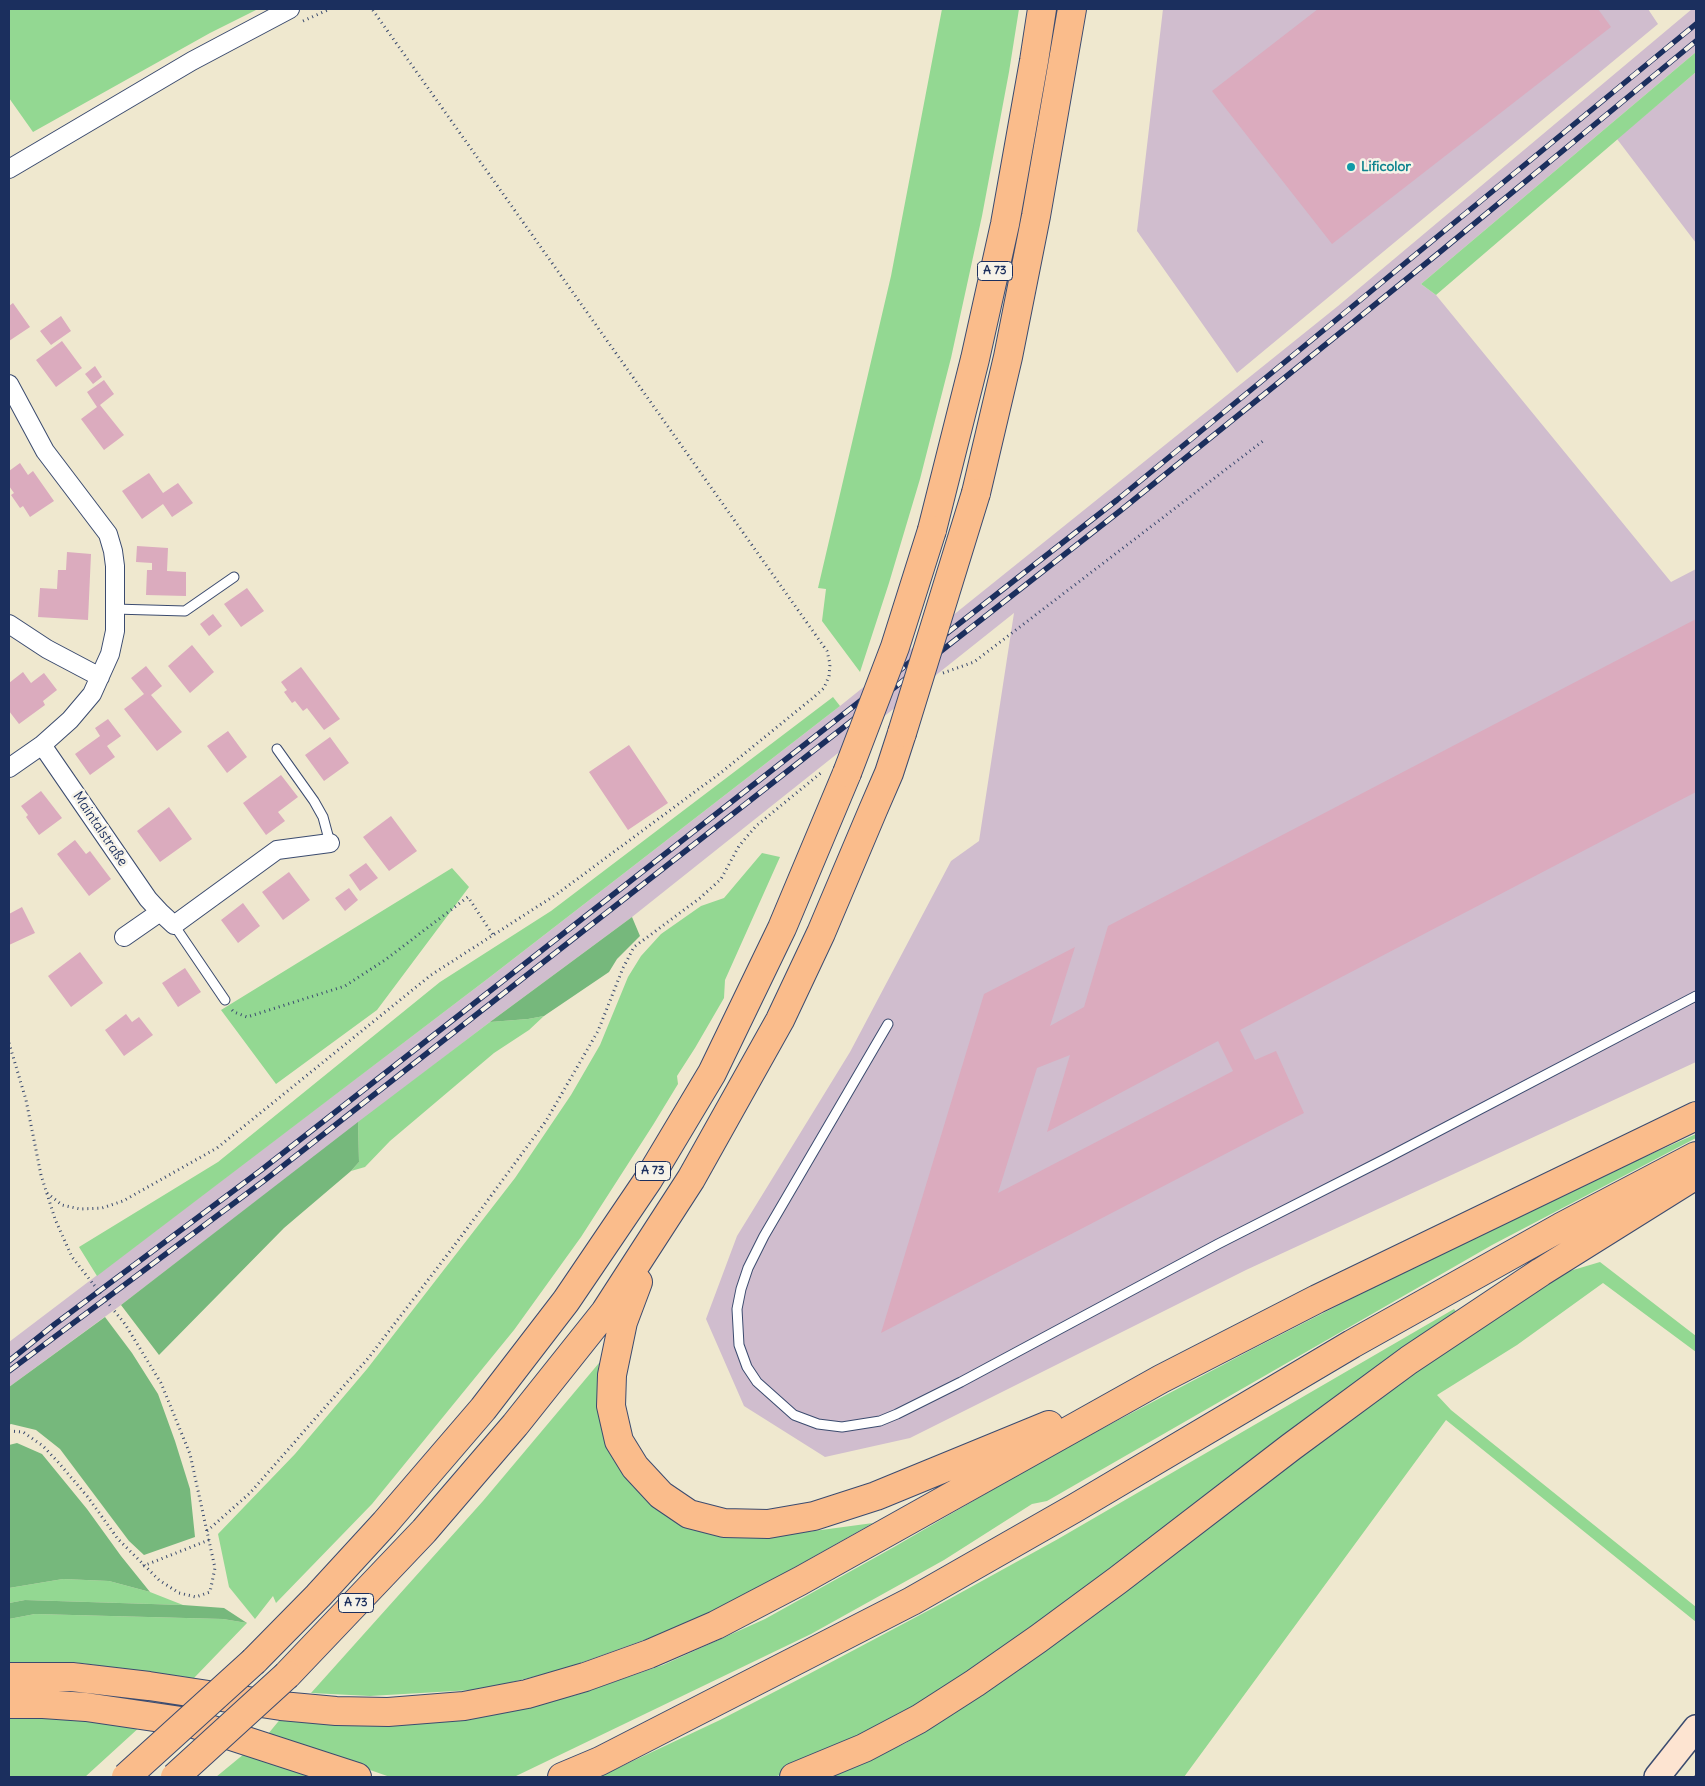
<!DOCTYPE html>
<meta charset="utf-8">
<style>
body{margin:0}
#map{position:relative;width:1705px;height:1786px;overflow:hidden;background:#efe8cf;font-family:Delius,sans-serif}
canvas{display:block}
.frame{position:absolute;inset:0;border:10px solid #1b2f5e;pointer-events:none}
</style>
<div id="map">
<canvas width="1705" height="1786"></canvas>
<div class="frame"></div>
</div>
<script>
const context = document.querySelector('canvas').getContext('2d');
context.lineJoin = 'round';
function fillPath(path, color) { context.fillStyle = color; context.fill(path, 'evenodd'); }
const poly = rows => new Path2D(rows.map(r => 'M' + r).join(''));
function strokePath(path, color, width, dash) { context.strokeStyle = color; context.lineWidth = width; context.lineCap = dash ? 'butt' : 'round'; context.setLineDash(dash || []); context.stroke(path); }
function label(font, color, halo, rows, align = 'center') {
  context.font = font + ' Delius,sans-serif'; context.lineWidth = 5; context.setLineDash([]); context.textBaseline = 'middle'; context.strokeStyle = halo; context.fillStyle = color; for (const [text, x, y, turn = 0] of rows) {
    context.save(); context.translate(x, y); context.rotate((+turn || 0) * Math.PI / 180); context.textAlign = isNaN(turn) ? turn : align; if (halo) context.strokeText(text, 0, 0); context.fillText(text, 0, 0); context.restore();
  }
}
fillPath(poly([
 [1163,9,1648,9,1658,24,1237,373,1137,231],
 [1692,9,1696,9,1696,52,1421,284,1436,295,1671,582,1696,569,1696,1062,1246,1270,910,1438,825,1457,744,1406,706,1319,737,1236,850,1052,951,861,979,841,1014,613,632,917,490,1022,121,1305,9,1387,9,1342,490,977,840,706,1338,306],
 [1696,72,1696,243,1617,139]
]), '#d0bdce');
fillPath(poly([
 [9,9,258,9,210,33,33,132,9,98],
 [942,9,1019,9,1009,72,982,216,951,358,920,479,889,583,860,672,822,621,826,589,818,588,891,276],
 [1696,52,1696,72,1436,295,1421,284],
 [833,697,840,706,490,977,97,1276,79,1247,218,1162,440,982,551,911],
 [762,853,780,857,725,980,724,998,695,1048,677,1076,678,1084,653,1125,581,1237,514,1330,372,1504,276,1603,273,1596,255,1619,229,1587,218,1534,295,1454,367,1369,515,1178,571,1095,600,1045,628,977,641,956,661,934,701,906,724,898],
 [452,868,469,887,377,1010,276,1084,221,1010],
 [544,1016,529,1030,494,1053,390,1141,365,1167,351,1171,359,1162,358,1122,490,1022,528,1019],
 [1696,1134,1696,1138,1492,1245,1047,1501,1032,1504,944,1560,811,1634,514,1777,390,1777,268,1734,282,1717,515,1710,576,1695,663,1665,765,1619,894,1547,1056,1453,1251,1350,1521,1212],
 [1600,1262,1696,1336,1696,1352,1603,1283,1517,1345,1437,1395,1451,1410,1696,1607,1696,1622,1446,1420,1184,1777,830,1777,906,1743,1004,1680,1268,1477,1456,1342,1563,1273],
 [1454,1309,1458,1314,1312,1418,946,1691,868,1735,775,1777,599,1777,720,1720,807,1675,933,1608,1058,1539],
 [599,1363,597,1383,598,1408,684,1523,718,1536,762,1538,873,1523,760,1587,680,1627,561,1670,504,1684,472,1690,370,1696,311,1693,483,1501],
 [63,1579,109,1581,150,1592,183,1605,25,1600,9,1603,9,1588],
 [35,1614,223,1619,247,1623,194,1678,72,1662,9,1662,9,1619],
 [9,1713,142,1725,85,1777,9,1777],
 [250,1749,338,1777,216,1777]
]), '#93d892');
fillPath(poly([
 [632,917,640,936,617,959,609,972,544,1016,528,1019,490,1022],
 [358,1122,359,1162,351,1171,284,1228,159,1355,121,1305],
 [105,1317,132,1353,158,1394,175,1441,190,1489,195,1537,144,1555,129,1541,60,1449,36,1430,11,1424,9,1425,9,1387],
 [17,1443,42,1454,87,1509,121,1556,150,1592,109,1581,63,1579,9,1588,9,1445],
 [25,1600,183,1605,224,1608,247,1623,223,1619,35,1614,9,1619,9,1603]
]), '#76b87c');
fillPath(poly([
 [1318,9,1598,9,1611,27,1332,244,1212,91],
 [13,303,30,327,9,341,9,306],
 [61,316,71,331,51,345,40,331],
 [62,341,82,368,56,387,36,360],
 [95,366,102,377,93,384,85,374],
 [104,380,114,394,100,405,124,435,104,450,81,419,97,407,87,392],
 [20,463,28,475,33,471,54,501,30,517,23,506,20,508,11,495,14,493,9,486,9,471],
 [149,473,163,493,178,483,193,503,172,517,163,504,142,519,122,491],
 [137,546,168,548,167,571,186,572,186,596,146,595,147,570,152,570,152,563,136,562],
 [67,552,91,554,88,620,38,617,40,588,57,589,58,570,66,570],
 [247,588,264,611,241,627,224,604],
 [213,614,222,626,209,636,200,624],
 [1696,619,1696,792,1240,1030,1255,1060,1276,1051,1304,1113,881,1333,984,994,1075,947,1050,1026,1084,1007,1108,926],
 [1218,1041,1233,1071,998,1193,1037,1068,1070,1055,1047,1132],
 [192,645,214,672,190,693,168,666],
 [146,666,162,686,151,695,182,732,157,751,124,709,144,694,131,678],
 [301,667,340,719,324,730,307,708,303,711,295,701,292,703,284,692,287,690,281,682],
 [23,672,31,683,44,673,57,690,43,701,45,705,19,724,9,711,9,683],
 [108,719,121,736,107,746,115,757,90,775,75,754,100,736,95,728],
 [228,731,247,757,227,773,207,746],
 [330,737,349,763,324,781,305,755],
 [629,745,668,803,628,830,589,772],
 [281,775,298,797,278,812,285,821,266,835,243,803],
 [41,791,62,818,39,835,26,817,28,815,21,806],
 [169,807,192,839,160,862,137,831],
 [391,816,417,851,389,871,363,837],
 [75,840,86,854,90,851,111,879,89,896,57,854],
 [366,863,378,878,360,891,349,875],
 [289,872,310,900,283,920,262,892],
 [349,888,358,900,345,911,335,898],
 [243,903,260,926,238,943,221,920],
 [22,907,35,933,9,945,9,914],
 [80,952,103,983,71,1007,48,976],
 [185,968,201,992,178,1007,162,983],
 [126,1014,132,1022,139,1017,153,1035,124,1056,105,1030]
]), '#dbabbe');
const service = poly([
 [114,609,185,611,234,577],
 [277,749,314,801,323,817,330,843],
 [174,925,225,1000],
 [888,1024,764,1236,748,1268,741,1289,737,1309,739,1345,747,1367,757,1382,794,1415,818,1424,842,1427,880,1421,897,1414,961,1382,1218,1244,1385,1159,1696,996]
]);
const minor = poly([
 [9,169,192,61,290,9],
 [9,384,45,451,108,534,113,551,115,566,115,631,110,654,92,694,70,720,42,745,9,768],
 [9,624,47,649,100,677],
 [42,745,148,899,160,912,124,937],
 [160,912,174,925,277,850,330,843]
]);
const secondary = poly([
 [1657,1777,1696,1728]
]);
const motorway = poly([
 [976,493,1008,357,1036,216,1072,9],
 [932,530,975,359,1005,224,1034,61,1042,9],
 [638,1282,623,1322,612,1375,611,1406,619,1441,635,1467,661,1495,689,1514,724,1523,768,1524,814,1516,876,1496,1049,1425],
 [254,1661,318,1596,385,1523,483,1409,566,1301,648,1180,712,1073,782,928,847,773],
 [287,1675,424,1531,515,1425,605,1312,691,1179,780,1020,821,933,873,810,889,773,902,733],
 [9,1677,72,1677,149,1686,281,1706,336,1711,388,1712,464,1706,527,1694,585,1677,649,1654,716,1625,800,1581,1161,1379,1317,1299,1696,1116],
 [9,1704,43,1704,86,1707,188,1722,357,1777],
 [562,1777,600,1761,912,1601,1075,1508,1352,1344,1561,1227,1696,1156],
 [794,1777,864,1748,919,1719,975,1683,1038,1639,1118,1580,1291,1447,1409,1360,1541,1272,1696,1175]
]);
strokePath(service, '#3b4b6f', 11);
strokePath(minor, '#3b4b6f', 20);
strokePath(secondary, '#3b4b6f', 28);
strokePath(motorway, '#3b4b6f', 30);
strokePath(poly([
 [303,21,330,9],
 [943,673,974,662,1263,441],
 [232,1010,234,1012,247,1017,345,986,385,960,468,897,493,935],
 [9,1043,26,1100,41,1175,55,1219,72,1257,94,1285],
 [47,1193,62,1205,80,1209,102,1208,123,1201,217,1148,431,975,557,894,723,771,814,697,824,688,829,676,830,664,827,651,372,9],
 [9,1431,23,1432,43,1446,58,1462,87,1496,118,1539,159,1580,179,1593,196,1597,210,1592,215,1568,190,1454,161,1383,125,1324,112,1308],
 [207,1531,250,1493,370,1356,460,1238,546,1121,598,1031,623,968,634,947,700,898,721,879,739,846,756,826,822,772],
 [143,1566,209,1540],
 [1695,1777,1696,1775]
]), '#3b4b6f', 3, [1, 4]);
strokePath(service, '#fff', 9);
strokePath(minor, '#fff', 18);
strokePath(secondary, '#fde4d1', 25);
strokePath(motorway, '#fabc8b', 28);
const rail = poly([
 [9,1361,55,1324,260,1171,1117,500,1696,24],
 [9,1371,265,1180,1120,511,1435,256,1696,41]
]);
strokePath(rail, '#1b2f5e', 5.5);
strokePath(rail, '#f7f3e8', 4, [11]);
const motorwayBridge = poly([
 [902,733,976,493],
 [847,773,895,647,932,530],
 [126,1777,254,1661],
 [175,1777,287,1675]
]);
strokePath(motorwayBridge, '#3b4b6f', 30, []);
strokePath(poly([
 [94,1285,112,1308]
]), '#3b4b6f', 3, [1, 4]);
strokePath(motorwayBridge, '#fabc8b', 28);
for (const [x, y, r, color] of [
 [1351,167,5,"#0f9aa8"]
]) { const dot = new Path2D(); dot.arc(x, y, r, 0, 2 * Math.PI); context.fillStyle = color; context.fill(dot); strokePath(dot, '#f7f3e8', 2); }
for (const [x, y, w] of [
 [995,271,35],
 [653,1171,35],
 [356,1603,35]
]) { const box = new Path2D(); box.roundRect(x - w / 2, y - 9.5, w, 19, 4); context.fillStyle = '#f7f3e8'; context.fill(box); strokePath(box, '#1b2f5e', 1); }
label('bold 12px', '#1b2f5e', null, [
 ["A 73",995,271],
 ["A 73",653,1171],
 ["A 73",356,1603]
]);
label('bold 14px', '#0d838f', '#f7f3e8', [
 ["Lificolor",1361,167]
], 'left');
label('14px', '#1b2f5e', '#f7f3e8', [
 ["Maintalstraße",100,829,56]
]);
</script>
